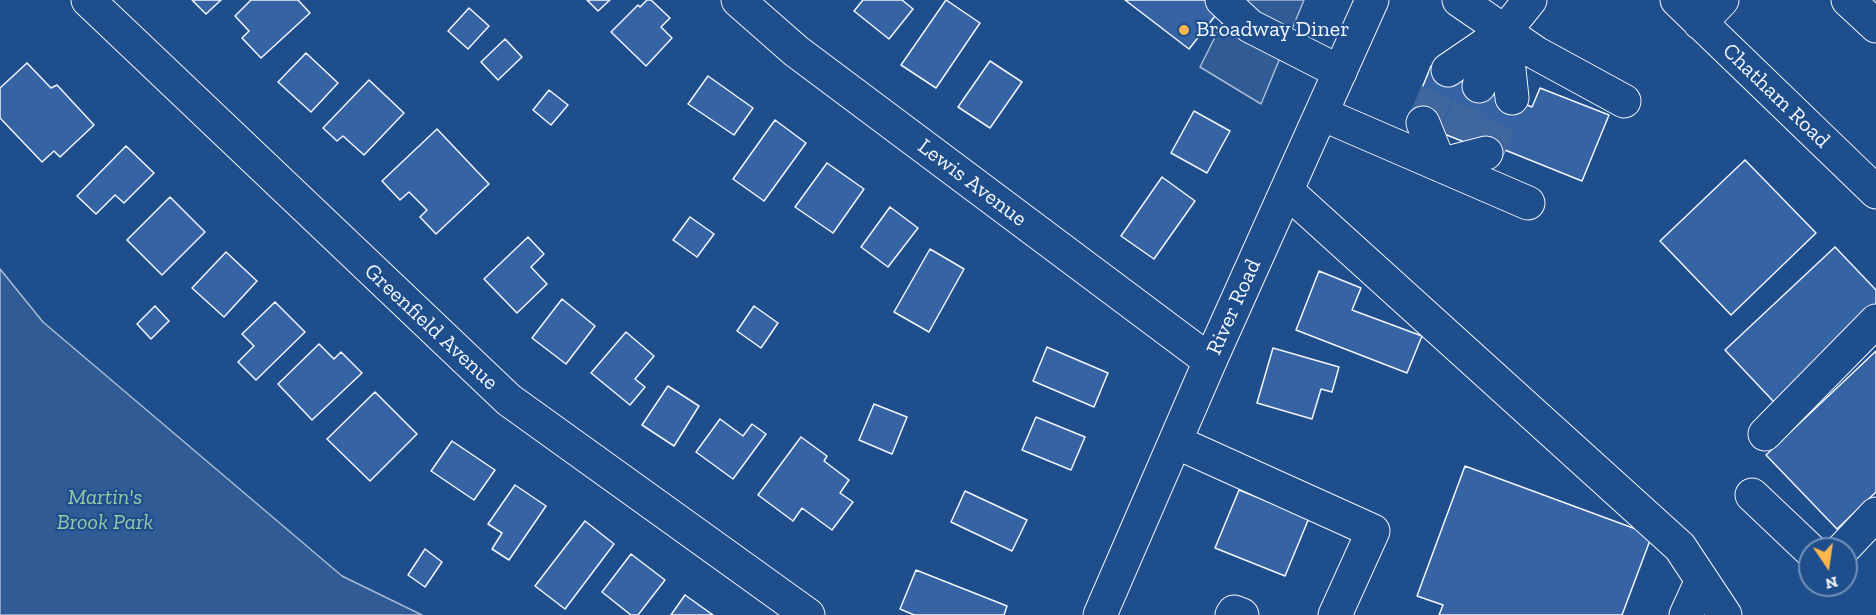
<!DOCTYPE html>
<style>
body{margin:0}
#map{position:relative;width:1876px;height:615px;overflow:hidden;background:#1f4e8c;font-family:"Zilla Slab",serif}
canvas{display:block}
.north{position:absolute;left:1798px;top:537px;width:60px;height:60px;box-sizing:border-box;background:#1f4e8c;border:2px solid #7391ba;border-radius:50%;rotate:167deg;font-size:16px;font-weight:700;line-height:24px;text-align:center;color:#f2f6ff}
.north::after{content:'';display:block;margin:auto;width:21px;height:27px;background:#ffb74d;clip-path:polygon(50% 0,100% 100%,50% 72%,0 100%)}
</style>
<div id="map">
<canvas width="1876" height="615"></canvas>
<div class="north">N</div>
</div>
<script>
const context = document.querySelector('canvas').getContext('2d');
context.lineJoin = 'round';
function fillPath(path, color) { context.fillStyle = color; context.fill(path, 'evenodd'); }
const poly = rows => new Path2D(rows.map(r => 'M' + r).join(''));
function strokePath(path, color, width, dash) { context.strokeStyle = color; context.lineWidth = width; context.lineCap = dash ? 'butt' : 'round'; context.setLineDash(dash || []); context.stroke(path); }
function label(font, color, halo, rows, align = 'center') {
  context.font = font + ' "Zilla Slab",serif'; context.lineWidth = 4.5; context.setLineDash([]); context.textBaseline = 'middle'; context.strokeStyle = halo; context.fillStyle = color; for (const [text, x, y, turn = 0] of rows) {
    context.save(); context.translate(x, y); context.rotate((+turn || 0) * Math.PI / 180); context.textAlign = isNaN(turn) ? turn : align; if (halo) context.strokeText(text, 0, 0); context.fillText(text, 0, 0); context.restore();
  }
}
const built = poly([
 [1225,0,1304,0,1261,104,1200,67,1224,19,1225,0],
 [0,269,43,322,342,576,422,615,0,615,0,269]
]);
fillPath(built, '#305b95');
strokePath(built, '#a8bbd7', 1.5);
const building = poly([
 [192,0,221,0,206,14,192,0],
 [251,0,298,0,310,13,261,58,242,38,249,31,235,16,251,0],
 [587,0,610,0,598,11,587,0],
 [647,0,651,0,670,18,661,27,672,38,646,66,611,32,638,5,640,7,647,0],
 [863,0,902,0,913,9,889,39,854,11,863,0],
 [946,0,980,23,936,88,901,65,946,0],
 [1125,0,1205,0,1219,11,1189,49,1125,0],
 [469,8,489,26,468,49,448,31,469,8],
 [505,39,522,57,498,80,481,62,505,39],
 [306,53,338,83,311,112,278,82,306,53],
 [990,61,1022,82,990,128,958,107,990,61],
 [27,63,51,88,57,85,94,125,60,157,54,151,42,162,0,118,0,88,27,63],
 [1431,66,1532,107,1540,88,1609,115,1582,181,1505,150,1502,157,1409,120,1431,66],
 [708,76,753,108,734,135,688,104,708,76],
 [369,80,404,113,364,155,343,136,337,141,323,128,369,80],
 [549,90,568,105,551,125,533,110,549,90],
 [1194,111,1230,131,1207,173,1171,153,1194,111],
 [775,120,806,143,764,201,733,179,775,120],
 [437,129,489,184,436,234,420,217,427,210,409,192,400,200,382,181,437,129],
 [126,146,154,173,124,203,115,195,96,214,77,196,126,146],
 [1745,160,1816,233,1731,315,1660,241,1745,160],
 [827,163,864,189,833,233,795,207,827,163],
 [1162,177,1195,201,1154,259,1121,236,1162,177],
 [170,197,205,232,162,275,127,240,170,197],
 [890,207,918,228,888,267,861,247,890,207],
 [690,217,714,234,697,257,673,240,690,217],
 [528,237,544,254,531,267,547,284,517,313,484,279,528,237],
 [1835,247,1876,290,1876,307,1774,402,1725,350,1835,247],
 [930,249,964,269,929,332,894,312,930,249],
 [226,252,257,281,224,317,192,288,226,252],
 [1319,271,1361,288,1352,310,1422,336,1407,373,1296,330,1319,271],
 [562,299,595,326,566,364,532,338,562,299],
 [275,302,305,332,256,380,238,362,254,346,242,334,275,302],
 [155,306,169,321,151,339,137,324,155,306],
 [754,306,778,323,761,348,737,331,754,306],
 [626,332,654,356,635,379,645,387,630,405,591,373,626,332],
 [319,344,334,359,341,352,362,373,312,420,278,384,319,344],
 [1047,347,1108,373,1094,407,1033,381,1047,347],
 [1273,348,1339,367,1332,392,1321,389,1312,419,1257,403,1273,348],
 [1876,351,1876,492,1837,529,1766,455,1876,351],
 [668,386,699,406,674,446,642,425,668,386],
 [375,392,417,434,370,481,327,439,375,392],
 [874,404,907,417,892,454,859,440,874,404],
 [1036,417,1085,437,1071,470,1022,450,1036,417],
 [720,419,743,436,752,424,766,434,733,479,696,452,720,419],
 [801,437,827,456,824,461,849,480,840,493,853,502,832,530,802,508,793,521,758,495,801,437],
 [452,441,495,470,474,500,431,471,452,441],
 [1465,466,1652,535,1622,615,1439,615,1443,605,1417,596,1465,466],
 [515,485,546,506,509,560,492,549,502,533,488,524,515,485],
 [1239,490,1309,518,1285,576,1215,548,1239,490],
 [965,491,1027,520,1012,551,951,522,965,491],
 [585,521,614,544,565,609,535,586,585,521],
 [425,549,442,562,425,587,408,575,425,549],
 [631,554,665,580,638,615,631,615,602,592,631,554],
 [916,570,1007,606,1004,615,914,615,900,609,916,570],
 [685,595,713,615,671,615,685,595]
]);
fillPath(building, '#3563a3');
strokePath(building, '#f2f6ff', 1.5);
strokePath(poly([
 [1423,123,1448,70],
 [1456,137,1479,86],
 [1486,153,1512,98]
]), '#3f679d', 33, [33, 16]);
const minor = poly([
 [88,0,509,400,808,615],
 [738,0,796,51,1210,361],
 [1222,0,1250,26,1340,72],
 [1459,0,1536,53,1624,101],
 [1677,0,1876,192],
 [1848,0,1876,26],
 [1700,23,1722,0],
 [1448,70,1505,31,1512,98],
 [1479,86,1505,31,1530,0],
 [1322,114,1528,203],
 [1423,123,1440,165,1486,153],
 [1287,191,1680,547,1725,615],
 [1765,434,1876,321],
 [1176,442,1373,531,1335,615],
 [1752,495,1810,550],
 [1843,549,1876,514],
 [1232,615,1234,612,1242,615],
 [1686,615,1701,582]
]);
const major = poly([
 [1100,615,1210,361,1372,0]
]);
strokePath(minor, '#f2f6ff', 35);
strokePath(major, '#f2f6ff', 35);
strokePath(minor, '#1f4e8c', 33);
strokePath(major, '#1f4e8c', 33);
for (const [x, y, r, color] of [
 [1184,30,6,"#ffb74d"]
]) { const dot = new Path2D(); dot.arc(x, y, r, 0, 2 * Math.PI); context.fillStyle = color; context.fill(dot); strokePath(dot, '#1f4e8c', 2); }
label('22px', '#f2f6ff', '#1f4e8c', [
 ["Broadway Diner",1196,30]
], 'left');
label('22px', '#f2f6ff', '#1f4e8c', [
 ["Chatham Road",1776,96,44],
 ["Lewis Avenue",972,183,37],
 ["River Road",1234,307,-66],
 ["Greenfield Avenue",431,327,43]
]);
label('italic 22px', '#97c8a6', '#1f4e8c', [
 ["Martin's",105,498],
 ["Brook Park",105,523]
]);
</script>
